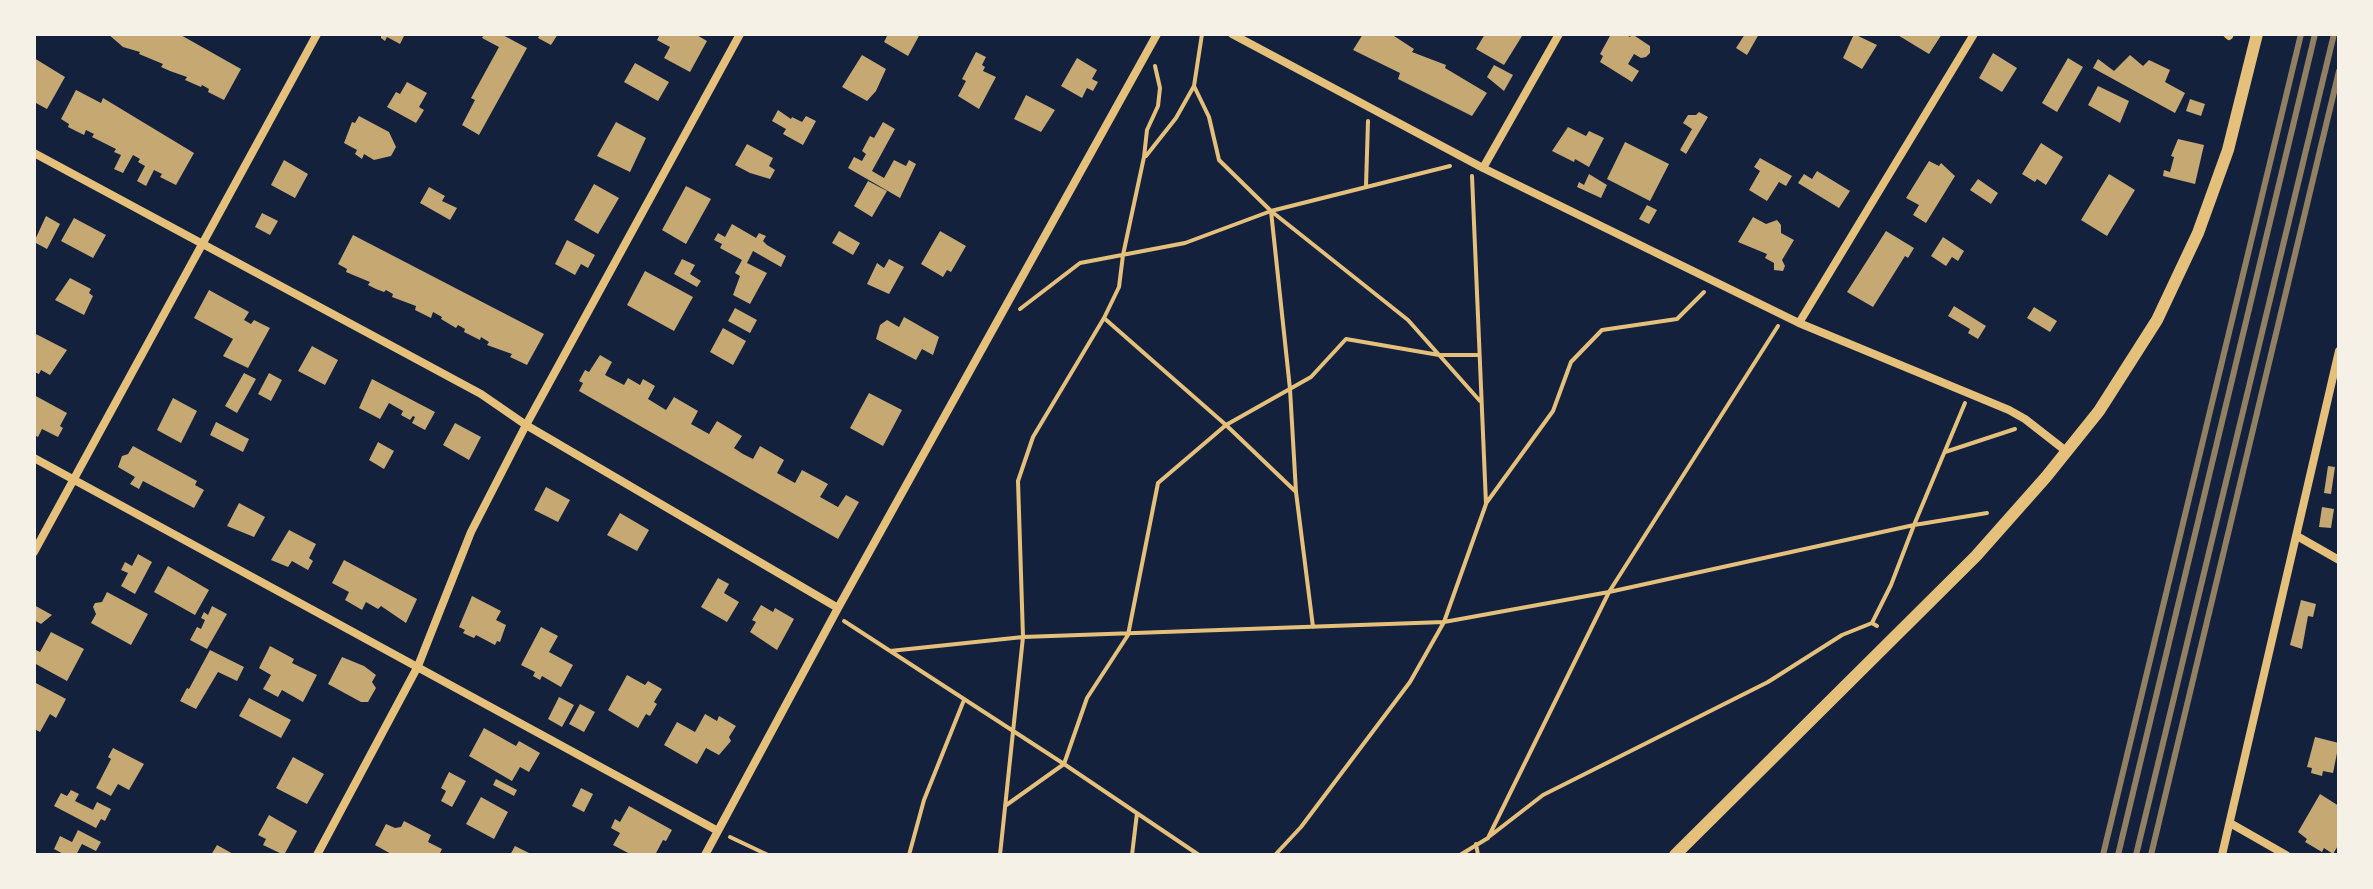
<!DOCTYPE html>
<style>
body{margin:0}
#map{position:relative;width:2373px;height:889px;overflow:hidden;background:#14213d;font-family:Overpass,sans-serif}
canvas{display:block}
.frame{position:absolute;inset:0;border:36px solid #f6f1e7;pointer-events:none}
</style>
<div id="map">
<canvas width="2373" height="889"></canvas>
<div class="frame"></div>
</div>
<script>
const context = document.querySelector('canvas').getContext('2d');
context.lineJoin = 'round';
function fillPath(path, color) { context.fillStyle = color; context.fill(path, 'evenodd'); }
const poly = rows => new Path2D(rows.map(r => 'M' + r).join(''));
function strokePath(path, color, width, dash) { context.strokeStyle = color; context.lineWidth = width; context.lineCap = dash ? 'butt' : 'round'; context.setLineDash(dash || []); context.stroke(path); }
fillPath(poly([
 [108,34,179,34,241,69,224,100,208,92,209,89,202,85,201,87,185,80,187,77,170,71,161,67,163,64,139,54,140,52,123,47],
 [381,34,405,34,400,44,387,37,385,41,381,38],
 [484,34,501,34,527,48,479,135,462,125,475,100,471,98,499,47,482,38],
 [540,34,558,34,551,45,538,38],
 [660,34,695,34,707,41,690,72,664,58,670,47,657,40],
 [883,34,915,34,919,36,908,56,884,42,887,36],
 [1363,34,1391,34,1414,49,1412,52,1446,65,1445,68,1487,93,1472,116,1398,79,1400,73,1353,50],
 [1485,34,1519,34,1522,36,1504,65,1476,49],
 [1611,34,1625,34,1630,37,1632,34,1650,46,1650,53,1646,57,1641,58,1634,54,1628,64,1639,71,1632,82,1600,62,1603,56,1600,54],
 [1745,34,1759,34,1747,55,1736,48],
 [1854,34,1877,45,1862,69,1843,58],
 [1896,34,1942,34,1929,54],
 [976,52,986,57,982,65,985,67,983,71,996,77,979,109,958,96,966,81,962,79],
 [1993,53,2017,68,2002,92,1979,78],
 [862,55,886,69,876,91,867,101,842,87],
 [2130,55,2143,66,2149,60,2170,70,2165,82,2185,93,2175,113,2093,68,2098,59,2114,71],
 [34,58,65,77,47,109,34,102],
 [1077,58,1097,70,1092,79,1098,82,1093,91,1087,88,1082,98,1061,86],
 [2068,58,2083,67,2057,112,2042,103],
 [635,63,669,82,658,101,624,82],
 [1494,65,1513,75,1504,91,1487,77],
 [407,82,427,93,419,107,424,110,416,123,387,107,396,92,400,94],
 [2098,86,2129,101,2120,123,2088,105],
 [76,90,101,103,103,98,194,153,176,185,160,177,162,174,154,170,146,186,137,181,145,166,138,162,140,159,133,155,123,173,114,169,121,155,114,152,116,149,92,137,94,134,86,130,84,135,68,127,69,124,61,119],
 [1026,95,1055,110,1041,132,1014,119],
 [2190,99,2205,104,2201,116,2186,111],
 [778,110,791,119,792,117,802,122,806,116,816,121,803,145,783,134,786,129,772,121],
 [1699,112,1708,117,1686,154,1680,150,1692,129,1683,123,1688,115,1696,115],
 [359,116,389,132,396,147,391,156,374,160,364,154,362,159,355,154,357,150,344,143,352,122,355,123],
 [616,122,646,138,630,172,597,156],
 [883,122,895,129,872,171,884,178,894,160,906,166,909,160,916,164,900,198,848,168,854,157,862,161,866,154,862,151,870,136,874,138],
 [1568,127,1586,136,1589,131,1604,138,1589,167,1575,159,1574,162,1552,151],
 [2178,139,2204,145,2195,184,2163,176,2164,170,2170,172,2174,157,2171,156],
 [1625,142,1669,164,1650,201,1607,179],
 [2041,143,2063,157,2046,185,2037,179,2035,182,2022,174],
 [747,144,773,158,769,166,775,170,770,179,750,173,735,165],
 [1760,158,1792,176,1786,186,1779,182,1767,201,1749,190,1760,171,1754,167],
 [284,160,308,174,295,198,271,185],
 [1929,161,1939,166,1941,163,1955,176,1926,223,1913,215,1919,205,1906,198],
 [1817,171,1850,191,1839,208,1798,183,1804,174,1812,179],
 [1589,174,1607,185,1601,198,1577,187,1579,182,1584,185],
 [2109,174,2135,190,2107,236,2081,220],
 [1978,179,1998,193,1991,204,1970,190],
 [868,181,887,191,872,217,854,206],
 [594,184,619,198,598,234,574,220],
 [686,186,711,199,686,244,662,230],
 [429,187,445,196,442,201,457,208,450,220,420,203],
 [1647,205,1657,210,1649,224,1639,219],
 [262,213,278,221,270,235,255,227],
 [46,216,60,224,47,249,34,242],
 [1753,217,1766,224,1777,220,1781,225,1781,233,1794,240,1782,260,1785,266,1783,271,1774,270,1774,263,1765,258,1767,254,1738,242],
 [74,218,106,235,93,258,61,241],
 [732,224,756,238,759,233,766,236,763,241,767,245,786,256,781,267,753,251,747,263,767,273,750,304,733,295,740,276,735,273,742,260,720,248,722,244,714,240,718,233,725,237],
 [839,231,860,243,853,255,832,243],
 [940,231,966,246,951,272,947,270,943,277,921,264],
 [1886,231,1914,248,1908,258,1905,256,1873,307,1847,292],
 [353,235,544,334,527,365,510,357,512,354,487,345,489,342,481,337,480,340,464,332,465,329,458,325,456,328,441,319,442,317,433,312,431,318,415,310,416,306,392,297,393,294,386,290,384,292,376,289,368,285,370,282,346,272,347,269,338,264],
 [1943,237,1964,251,1958,261,1952,257,1946,266,1931,256],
 [567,240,595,255,588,268,581,264,575,275,555,264],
 [682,259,695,265,690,274,701,281,697,287,674,274],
 [889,259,904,267,889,294,867,284,877,263,884,268],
 [645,271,693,297,674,331,627,305],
 [70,278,91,289,89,293,93,296,84,315,55,300],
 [209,290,249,312,244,320,251,324,254,320,270,328,248,368,223,356,233,339,194,318],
 [1954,306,1986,326,1978,339,1968,333,1970,329,1948,316],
 [2034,307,2057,321,2050,332,2027,318],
 [735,308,757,320,750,333,728,321],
 [904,317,939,337,933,355,922,349,916,360,876,339,880,325,887,320,899,327],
 [723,328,746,341,733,365,710,352],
 [34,333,67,350,50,375,41,370,39,374,34,372],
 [312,346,338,360,325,385,298,371],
 [600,355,612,362,605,375,624,385,628,378,640,385,643,379,655,386,648,399,666,410,674,397,698,411,691,424,709,434,717,421,742,436,734,448,743,454,753,459,760,446,784,460,777,473,795,483,802,470,828,484,820,497,838,507,846,495,859,502,838,539,579,391,583,383,579,381,585,370,589,372],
 [244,373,256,379,237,413,225,406],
 [269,373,282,380,271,401,258,394],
 [372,379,435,412,425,430,412,423,415,417,413,416,410,420,401,415,403,411,389,403,380,419,359,408],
 [869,393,902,410,883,446,850,428],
 [34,395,67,413,60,426,63,428,58,437,42,429,38,437,34,435],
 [173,398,197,411,181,443,157,430],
 [216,422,249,439,243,452,210,435],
 [455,423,481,437,469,460,443,445],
 [378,442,394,451,384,469,369,460],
 [133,446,197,481,195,485,204,490,194,508,143,481,139,489,130,484,135,477,118,467,122,456,128,454],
 [2328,466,2335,467,2331,494,2324,493],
 [546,487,570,500,558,522,534,510],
 [239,503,265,517,254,537,227,526],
 [2322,507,2334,509,2331,528,2319,527],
 [620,513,649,530,637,551,607,535],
 [289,530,316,544,309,558,313,561,308,570,292,561,288,567,271,560],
 [138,554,152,562,135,594,121,586,128,573,121,570,125,562,132,566],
 [344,560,417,599,406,623,381,606,378,609,366,602,362,610,345,600,349,592,332,583],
 [168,566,209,590,195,615,154,592],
 [718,578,729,584,724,593,739,602,727,622,701,607],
 [107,592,148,614,131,645,91,623,96,614,93,607,95,603,102,602],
 [472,596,501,611,496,620,506,625,500,642,497,641,495,645,476,635,474,638,463,633,465,630,459,627],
 [2301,600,2316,604,2313,617,2308,616,2302,649,2290,645],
 [34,605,52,615,41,624,34,620],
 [761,605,773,612,775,608,794,619,777,650,750,632,756,622,752,620],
 [212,606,227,614,207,649,190,640,197,627,201,629,205,620,201,618,204,612,208,615],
 [541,627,558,636,549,652,573,665,561,687,542,676,540,680,533,676,535,672,521,665],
 [51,632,84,649,67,681,34,663,34,649,40,652],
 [270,646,294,659,292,663,317,675,303,702,282,690,278,697,263,689,271,675,259,668],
 [210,650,244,667,237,681,218,672,196,709,180,701,187,688,189,689],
 [342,657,364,666,376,675,372,682,376,688,368,702,361,702,328,684],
 [627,675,645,685,648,681,662,689,654,702,657,704,650,716,646,714,638,728,608,710],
 [34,682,66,699,56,718,50,714,40,732,34,729],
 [559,697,574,705,562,727,548,719],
 [249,698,291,720,281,738,239,716],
 [580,704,595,712,584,732,569,724],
 [705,714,717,721,719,716,736,726,729,737,731,741,719,755,706,748,697,764,664,745,677,722,695,732],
 [484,728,516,746,519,741,540,753,529,772,520,767,512,781,469,756],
 [2315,737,2339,743,2333,773,2323,771,2322,776,2311,773,2312,768,2307,767],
 [113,748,144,764,129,790,118,784,111,796,96,788,111,759,108,757],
 [293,757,324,774,307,804,276,788],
 [449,772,466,781,452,807,441,801,446,791,441,788],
 [496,779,517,790,514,796,493,785],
 [581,788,593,794,584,812,572,806],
 [71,790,79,794,75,801,93,810,97,802,111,809,105,821,101,819,96,828,54,806,61,793,67,796],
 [2320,794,2339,806,2339,844,2333,854,2324,848,2322,852,2305,842,2307,839,2298,832],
 [481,797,508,812,494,839,466,824],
 [629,806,672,830,666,841,663,840,655,855,632,855,613,845,620,833,611,828,615,819,620,822],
 [269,815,297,831,284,855,263,845,266,839,258,835],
 [404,821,431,835,428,842,442,849,439,855,393,855,375,845,386,824,395,828,401,827],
 [78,830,101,842,96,851,82,844,76,855,65,855,54,849,60,836,72,842],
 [217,845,235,855,211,855],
 [515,846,533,855,510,855]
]), '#c6a872');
strokePath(poly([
 [1202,34,1194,86,1209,117,1219,160,1271,211,1408,320,1480,401],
 [1146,156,1176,118,1194,86],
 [1366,186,1368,121],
 [1271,211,1290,389,1296,492,1313,627],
 [1020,309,1080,263,1185,243,1271,211,1450,166],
 [1104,318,1226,425,1295,491],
 [1945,452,2015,429],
 [1487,502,1553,411,1571,362,1602,330,1677,319,1704,292],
 [844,621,1064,764,1199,855],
 [1872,623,1891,585,1914,525,1987,513],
 [890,651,1023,637,1444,622,1609,592,1914,525,1965,403],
 [1005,806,1064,764,1087,698,1128,635,1158,483,1226,425,1311,377,1346,339,1439,355,1479,355],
 [1490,836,1543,795,1768,682,1842,635,1872,623,1877,626],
 [730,837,768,855],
 [1476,844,1478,855],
 [909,855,924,800,964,700],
 [1000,855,1023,637,1018,481,1033,437,1104,318,1119,287,1123,255,1144,157,1147,130,1158,106,1160,88,1155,66],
 [1132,855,1137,813],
 [1275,855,1301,827,1410,682,1444,622,1486,504,1472,176],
 [1460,855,1488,838,1609,592,1778,326]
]), '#e5c07b', 4);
strokePath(poly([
 [1232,34,1483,168,1799,323,2009,410,2025,419,2066,451],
 [2227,34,2229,36],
 [34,153,481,394,526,425,838,608],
 [1483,168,1559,34],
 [1799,323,1974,34],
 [34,458,718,831],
 [2297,536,2339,560],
 [34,552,317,34],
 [2230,823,2286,855],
 [317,855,418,666,471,532,526,425,740,34],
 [705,855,838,608,1157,34],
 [2222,855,2339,351]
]), '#e5c07b', 8);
strokePath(poly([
 [1675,855,1976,556,2046,477,2099,411,2157,320,2198,233,2228,150,2257,34]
]), '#e5c07b', 12);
strokePath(poly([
 [2103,855,2301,34],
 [2118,855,2315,34],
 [2136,855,2334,34],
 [2151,855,2339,71]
]), '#918062', 6);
</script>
